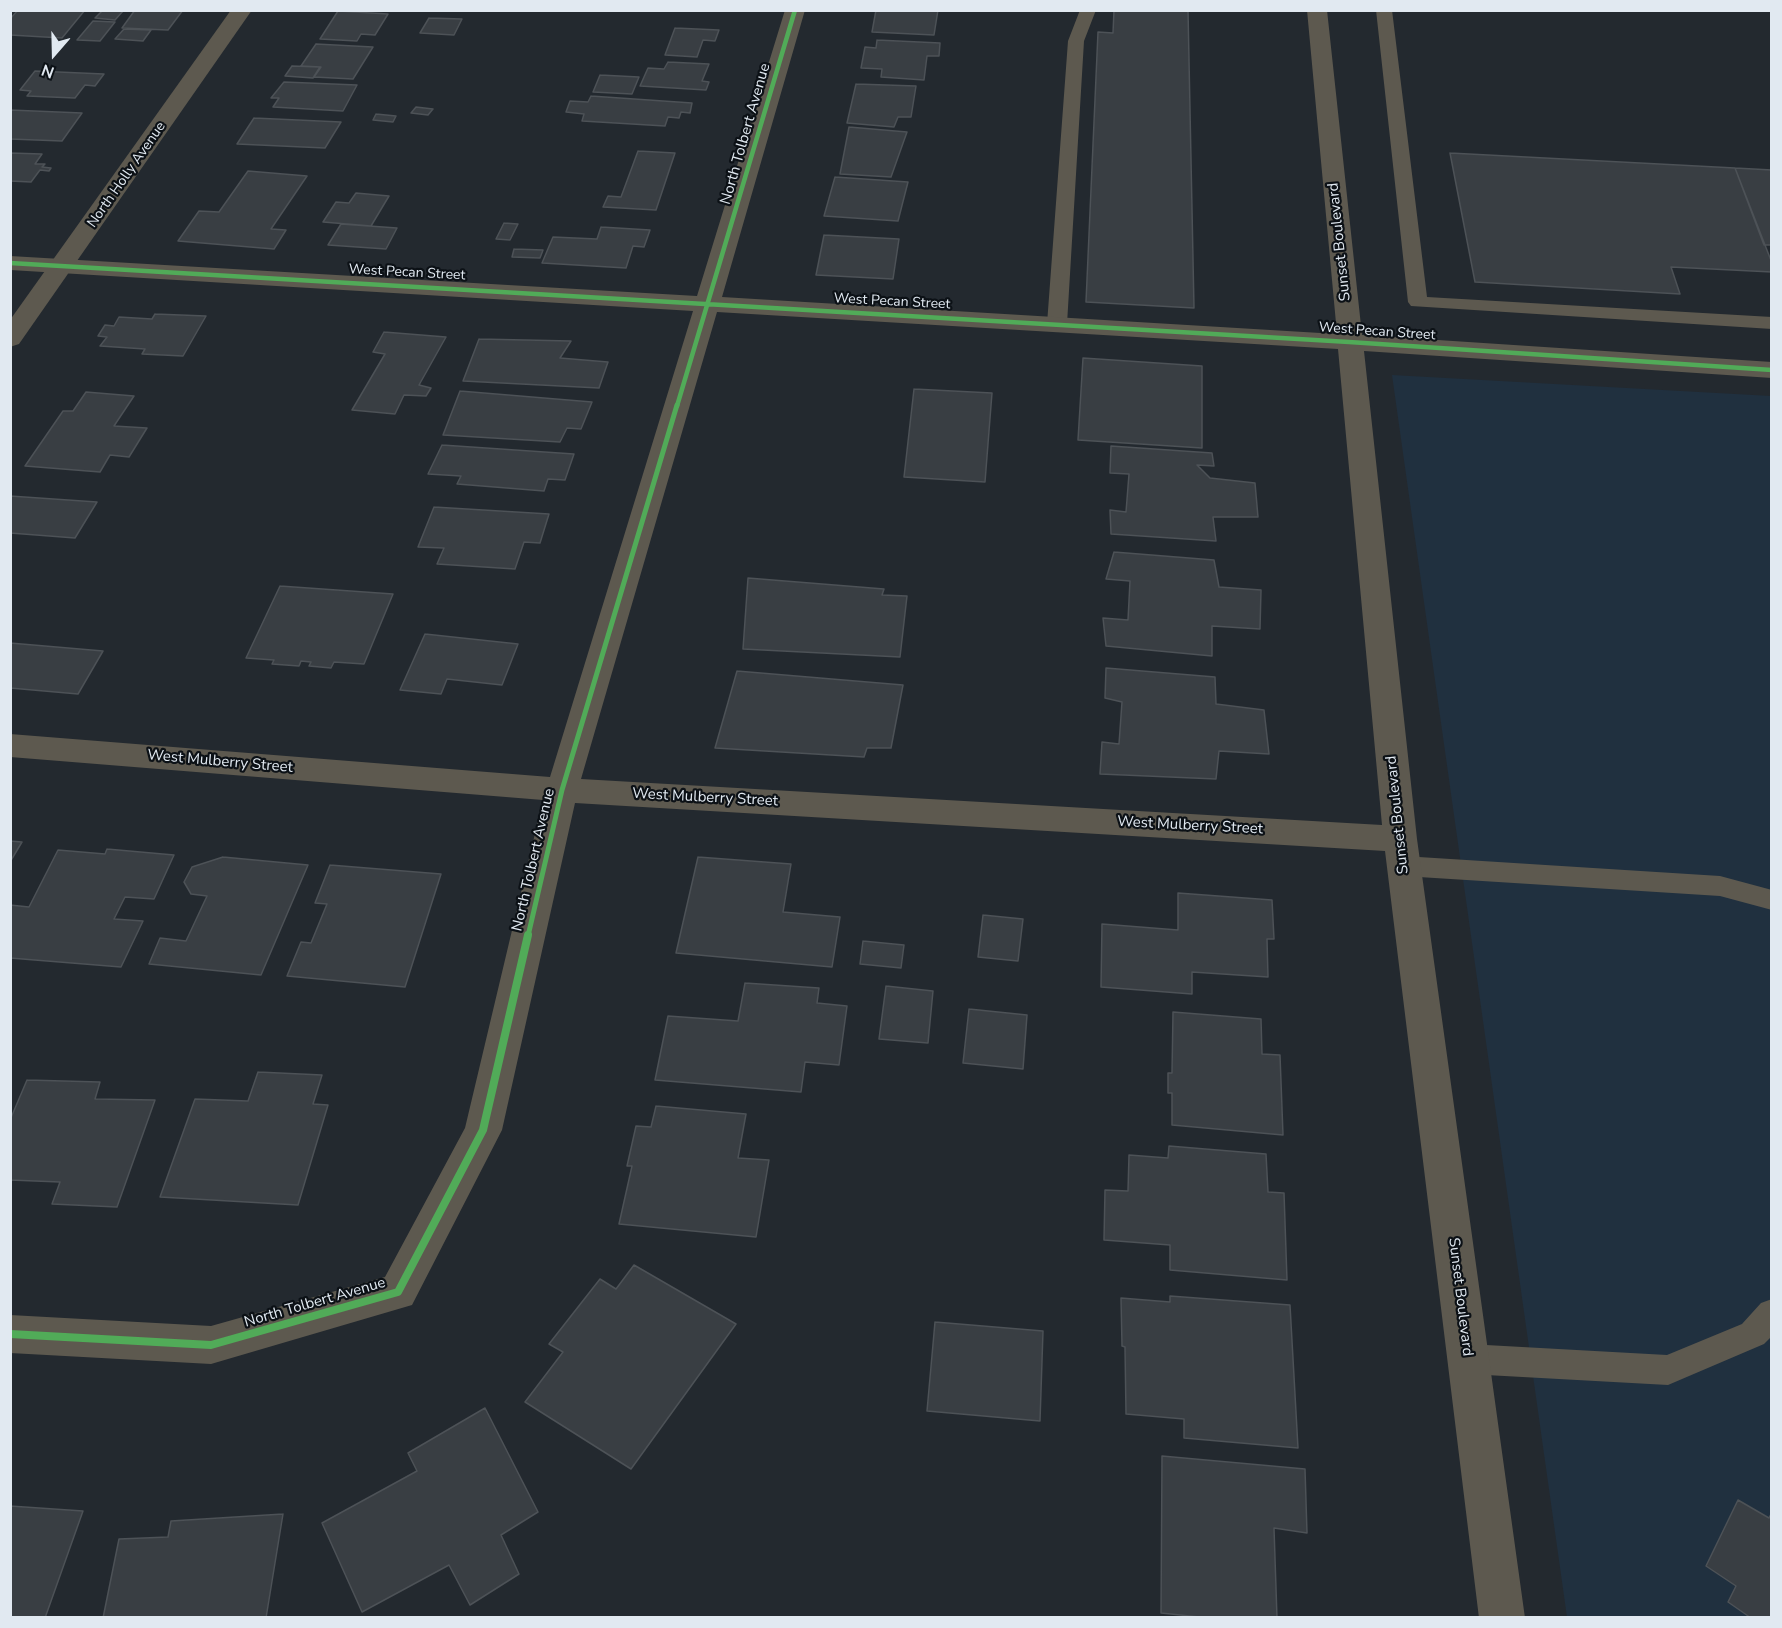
<!DOCTYPE html>
<style>
body{margin:0}
#map{position:relative;width:1782px;height:1628px;overflow:hidden;background:#23292f;font-family:"Nunito Sans",sans-serif}
canvas{display:block}
.frame{position:absolute;inset:0;border:12px solid #e1e9f1;pointer-events:none}
.north{position:absolute;left:24px;top:24px;width:60px;height:60px;-webkit-text-stroke:4px #0c1116;paint-order:stroke;rotate:200deg;font-size:16px;font-weight:700;line-height:24px;text-align:center;color:#e1e9f1}
.north::after{content:'';display:block;margin:auto;width:21px;height:27px;background:#e1e9f1;clip-path:polygon(50% 0,100% 100%,50% 72%,0 100%)}
</style>
<div id="map">
<canvas width="1782" height="1628"></canvas>
<div class="frame"></div>
<div class="north">N</div>
</div>
<script>
const context = document.querySelector('canvas').getContext('2d');
context.lineJoin = 'round';
function fillPath(path, color) { context.fillStyle = color; context.fill(path, 'evenodd'); }
const poly = rows => new Path2D(rows.map(r => 'M' + r).join(''));
function strokePath(path, color, width, dash) { context.strokeStyle = color; context.lineWidth = width; context.lineCap = dash ? 'butt' : 'round'; context.setLineDash(dash || []); context.stroke(path); }
function label(font, color, halo, rows, align = 'center') {
  context.font = font + ' "Nunito Sans",sans-serif'; context.lineWidth = 4.5; context.setLineDash([]); context.textBaseline = 'middle'; context.strokeStyle = halo; context.fillStyle = color; for (const [text, x, y, turn = 0] of rows) {
    context.save(); context.translate(x, y); context.rotate((+turn || 0) * Math.PI / 180); context.textAlign = isNaN(turn) ? turn : align; if (halo) context.strokeText(text, 0, 0); context.fillText(text, 0, 0); context.restore();
  }
}
fillPath(poly([
 [1392,375,1771,396,1771,1617,1567,1617]
]), '#20303f');
const building = poly([
 [18,10,85,10,62,38,10,35,10,19,18,10],
 [103,10,123,10,123,11,115,20,95,18,103,10],
 [135,10,183,10,168,30,122,28,135,10],
 [876,10,938,10,934,35,872,32,876,10],
 [1114,10,1188,10,1194,308,1086,302,1098,32,1113,33,1114,10],
 [338,11,388,14,375,35,361,34,357,41,320,39,338,11],
 [429,18,462,19,454,35,420,33,429,18],
 [93,21,115,22,100,41,77,40,93,21],
 [675,28,719,30,715,41,703,40,697,57,665,55,675,28],
 [124,29,151,30,143,41,115,39,124,29],
 [877,40,940,43,939,56,927,56,924,80,881,77,882,69,861,68,865,47,876,48,877,40],
 [316,44,373,47,353,79,314,77,321,67,301,66,316,44],
 [668,62,709,64,702,81,709,82,706,90,640,86,648,68,664,69,668,62],
 [292,66,320,67,313,78,285,76,292,66],
 [35,71,104,74,95,86,85,85,75,98,27,96,31,91,20,90,35,71],
 [600,75,639,77,632,94,593,92,600,75],
 [284,82,357,85,343,111,273,107,279,98,271,98,284,82],
 [856,84,916,86,911,117,898,117,894,127,847,123,856,84],
 [591,96,692,103,690,113,681,112,679,118,668,117,665,126,582,121,584,114,566,112,570,101,588,102,591,96],
 [416,107,433,109,428,115,411,113,416,107],
 [10,110,82,113,62,141,10,139,10,110],
 [376,114,396,116,393,122,373,120,376,114],
 [254,118,341,122,325,148,237,144,254,118],
 [849,127,907,132,891,177,840,174,849,127],
 [638,151,675,153,656,210,603,207,608,196,621,197,638,151],
 [10,153,42,154,35,164,45,164,42,167,51,168,49,171,40,170,31,182,10,181,10,153],
 [1450,153,1735,168,1772,263,1772,272,1671,267,1680,294,1475,282,1450,153],
 [1735,168,1772,170,1772,245,1764,245,1735,168],
 [248,171,307,176,271,229,286,230,274,249,178,241,199,211,219,212,248,171],
 [835,177,908,182,898,221,824,216,835,177],
 [356,193,389,196,371,226,323,222,336,202,349,203,356,193],
 [504,223,518,224,510,240,496,239,504,223],
 [341,224,397,228,386,249,328,245,341,224],
 [601,227,650,230,644,247,633,246,626,268,542,263,553,237,597,239,601,227],
 [824,235,899,239,893,279,816,275,824,235],
 [514,249,543,250,540,258,512,257,514,249],
 [155,314,206,316,183,356,142,354,145,349,100,346,107,337,98,336,105,325,114,326,119,317,152,319,155,314],
 [384,332,446,337,419,385,431,388,426,396,404,395,395,414,352,410,385,354,373,352,384,332],
 [479,339,571,341,560,358,608,362,599,388,463,381,479,339],
 [1083,358,1202,366,1202,448,1078,440,1083,358],
 [914,389,992,393,985,482,904,477,914,389],
 [460,391,592,402,581,429,567,428,560,442,443,435,460,391],
 [86,392,134,396,114,426,147,428,129,457,110,455,100,472,25,466,63,411,73,411,86,392],
 [442,445,574,454,565,480,548,479,544,491,457,484,461,476,428,474,442,445],
 [1111,446,1212,453,1214,466,1197,465,1210,478,1255,483,1258,517,1213,517,1216,541,1111,534,1110,510,1126,512,1129,474,1110,473,1111,446],
 [10,496,97,502,75,538,10,533,10,496],
 [434,507,549,514,540,543,524,542,515,569,437,564,444,548,418,547,434,507],
 [1114,552,1214,560,1219,587,1261,590,1260,629,1212,626,1212,656,1106,646,1103,618,1128,620,1130,581,1106,579,1114,552],
 [748,578,884,589,882,595,907,596,900,657,743,649,748,578],
 [280,586,393,594,364,664,334,662,331,668,309,666,311,662,301,661,299,666,272,664,274,660,246,658,280,586],
 [425,634,518,644,502,685,447,679,441,694,400,690,425,634],
 [10,643,103,651,78,694,10,688,10,643],
 [1106,668,1215,677,1216,704,1264,710,1269,754,1219,751,1216,779,1100,774,1102,742,1119,744,1122,702,1105,698,1106,668],
 [737,671,903,685,891,748,867,748,864,757,715,748,737,671],
 [10,841,22,842,10,862,10,841],
 [107,849,174,855,154,899,125,897,114,919,143,921,121,967,10,958,10,905,29,907,58,850,105,854,107,849],
 [223,857,308,865,261,975,149,964,160,938,186,941,207,896,191,894,184,882,192,867,223,857],
 [698,857,791,864,783,912,840,917,832,967,676,953,698,857],
 [330,865,441,874,405,987,287,976,301,942,311,943,327,904,315,903,330,865],
 [1178,893,1272,900,1274,939,1267,939,1268,977,1192,972,1192,994,1101,987,1102,924,1178,930,1178,893],
 [983,915,1023,919,1018,961,978,957,983,915],
 [863,941,904,945,901,968,860,964,863,941],
 [745,983,819,988,817,1003,847,1006,839,1065,805,1062,801,1092,655,1080,668,1016,738,1021,745,983],
 [886,986,933,991,928,1043,879,1039,886,986],
 [969,1009,1027,1015,1023,1069,963,1063,969,1009],
 [1173,1012,1261,1019,1262,1054,1280,1055,1283,1135,1172,1125,1172,1093,1168,1093,1168,1073,1172,1073,1173,1012],
 [258,1072,322,1075,313,1104,328,1105,298,1205,160,1197,195,1099,248,1101,258,1072],
 [27,1080,100,1082,95,1099,155,1100,117,1207,52,1204,60,1182,10,1180,10,1120,27,1080],
 [656,1106,746,1114,738,1158,769,1160,756,1237,619,1224,632,1166,627,1166,636,1126,651,1127,656,1106],
 [1169,1146,1266,1154,1268,1192,1284,1193,1287,1280,1170,1270,1170,1245,1104,1240,1105,1190,1128,1191,1129,1155,1168,1158,1169,1146],
 [634,1265,736,1324,631,1469,525,1402,563,1352,549,1344,600,1279,616,1289,634,1265],
 [1170,1296,1290,1305,1298,1448,1184,1438,1184,1419,1126,1414,1125,1347,1122,1346,1121,1298,1170,1302,1170,1296],
 [935,1322,1043,1331,1040,1421,927,1411,935,1322],
 [485,1408,538,1512,501,1535,519,1574,470,1605,449,1565,362,1612,322,1523,417,1471,408,1453,485,1408],
 [1162,1456,1305,1469,1307,1533,1274,1528,1277,1618,1209,1618,1161,1613,1162,1456],
 [1738,1500,1769,1518,1772,1512,1772,1618,1751,1618,1728,1602,1736,1586,1706,1566,1738,1500],
 [10,1506,83,1511,45,1618,10,1618,10,1506],
 [283,1514,266,1618,103,1618,119,1539,168,1537,171,1521,283,1514]
]);
fillPath(building, '#393e43');
strokePath(building, '#4d5257', 1.5);
fillPath(poly([
 [1080,10,1096,10,1084,41,1067,324,1064,328,1057,330,1050,328,1047,324,1068,41,1080,10],
 [1376,10,1392,10,1427,297,1772,317,1772,329,1411,306,1408,302,1376,10],
 [1403,856,1720,876,1772,890,1772,910,1720,896,1403,876,1394,873,1390,866,1394,859,1403,856],
 [1772,1299,1772,1336,1764,1344,1668,1385,1468,1374,1457,1370,1452,1359,1457,1348,1468,1344,1667,1355,1742,1324,1761,1303,1772,1299]
]), '#5d594f');
fillPath(poly([
 [785,10,805,10,722,297,1337,334,1307,10,1327,10,1362,335,1772,362,1772,378,1364,351,1417,839,1525,1618,1479,1618,1385,851,575,803,502,1130,412,1305,211,1364,10,1353,10,1315,211,1326,385,1277,465,1128,543,800,10,757,10,734,550,777,693,311,10,270,10,256,697,296,785,10],
 [717,312,1338,349,1382,825,581,779,717,312]
]), '#5d594f');
fillPath(poly([
 [231,10,252,10,19,344,10,347,10,320,231,10]
]), '#5d594f');
strokePath(poly([
 [10,263,1349,342,1772,370],
 [677,406,795,10]
]), '#51ab58', 4.5);
strokePath(poly([
 [528,936,562,790,677,405]
]), '#51ab58', 5);
strokePath(poly([
 [10,1334,211,1345,398,1292,483,1130,528,935]
]), '#51ab58', 8);
label('14px', '#e1e9f1', '#0c1116', [
 ["North Holly Avenue",127,175,-55],
 ["West Pecan Street",407,273,3],
 ["West Pecan Street",892,302,3],
 ["West Pecan Street",1377,332,4]
]);
label('15px', '#e1e9f1', '#0c1116', [
 ["North Tolbert Avenue",746,134,-74],
 ["Sunset Boulevard",1340,242,-96],
 ["West Mulberry Street",220,762,5],
 ["West Mulberry Street",705,798,3],
 ["Sunset Boulevard",1398,815,-96],
 ["West Mulberry Street",1190,826,3],
 ["North Tolbert Avenue",534,860,-77],
 ["Sunset Boulevard",1460,1297,83],
 ["North Tolbert Avenue",315,1303,-16]
]);
</script>
